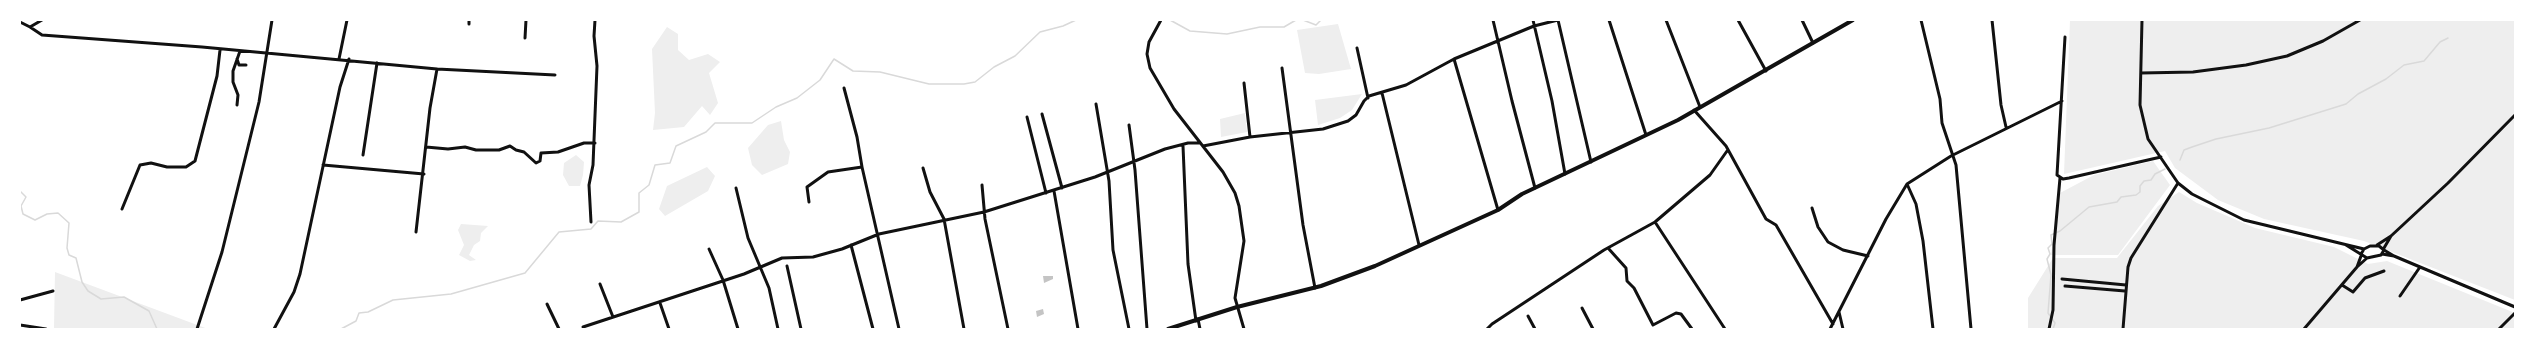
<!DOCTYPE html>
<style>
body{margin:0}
#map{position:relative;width:2535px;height:349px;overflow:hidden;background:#fff;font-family:Jost,sans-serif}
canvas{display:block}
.frame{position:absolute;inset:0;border:21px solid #fff;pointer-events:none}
</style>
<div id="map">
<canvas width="2535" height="349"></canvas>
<div class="frame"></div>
</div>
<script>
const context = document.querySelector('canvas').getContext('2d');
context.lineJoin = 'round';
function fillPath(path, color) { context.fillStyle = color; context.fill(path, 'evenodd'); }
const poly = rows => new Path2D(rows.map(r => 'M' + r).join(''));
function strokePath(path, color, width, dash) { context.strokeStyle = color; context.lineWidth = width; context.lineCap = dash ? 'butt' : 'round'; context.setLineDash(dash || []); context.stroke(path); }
fillPath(poly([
 [2070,20,2515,20,2515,300,2364,241,2264,219,2218,200,2175,168,2165,151,2064,174],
 [1338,24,1351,69,1319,74,1305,73,1297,30],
 [667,27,678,34,678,50,689,60,708,54,720,62,709,73,718,103,710,115,702,106,684,127,653,130,655,113,652,49],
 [1362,94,1352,110,1340,118,1318,125,1315,100],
 [1245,113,1247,132,1221,137,1220,119],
 [781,121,784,140,790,152,788,164,762,175,752,165,748,148,768,125],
 [576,155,584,162,583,175,580,186,569,186,563,175,564,163],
 [2153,161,2170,185,2118,255,2051,255,2060,193,2094,175],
 [707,167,715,176,708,191,665,216,659,209,667,186],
 [2179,192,2197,203,2255,228,2334,247,2368,264,2387,261,2515,313,2515,329,2028,329,2028,298,2053,258,2117,258,2158,206],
 [461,224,488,226,481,233,480,241,474,245,469,255,476,260,470,261,459,255,464,245,458,230],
 [55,272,208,329,57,329,54,328]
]), '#eee');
strokePath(poly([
 [1170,20,1190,31,1227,34,1260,27,1284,27,1296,20],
 [1303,20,1316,25,1321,20],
 [2180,160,2184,150,2192,147,2216,139,2269,128,2346,104,2358,94,2386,79,2404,65,2424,61,2440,42,2448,38],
 [20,191,26,197,21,206,23,214,35,220,47,214,58,213,69,223,67,248,69,255,76,258,82,282,88,291,101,299,124,297,149,311,157,329],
 [341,329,356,321,359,313,368,312,393,300,451,294,525,273,559,232,591,229,598,221,621,222,639,212,639,193,649,185,655,165,670,163,676,146,706,132,715,123,752,123,776,107,797,98,820,80,834,59,853,71,880,72,929,84,964,84,975,82,994,67,1015,56,1040,32,1063,26,1076,20],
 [2053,329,2055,323,2048,313,2051,275,2047,259,2050,254,2048,248,2052,244,2051,235,2060,231,2089,207,2117,202,2121,197,2136,195,2140,192,2140,186,2144,181,2151,180,2155,174,2165,169]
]), '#d9d9d9', 1.5);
fillPath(poly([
 [1043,276,1053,276,1053,279,1044,283],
 [1043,309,1044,314,1037,317,1036,311]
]), '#c4c4c4');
strokePath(poly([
 [1161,20,1149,42,1147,54,1150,68,1174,109,1223,172,1235,193,1239,206,1244,241,1235,298,1244,329],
 [1493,20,1512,101,1535,188],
 [1533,20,1552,101,1565,174],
 [1558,20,1591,162],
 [1609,20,1646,135],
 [1666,20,1700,107],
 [1738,20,1766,71],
 [1802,20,1813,43],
 [1921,20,1940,99,1942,123,1956,165,1971,329],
 [1992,20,2001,105,2006,127],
 [2142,20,2140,105,2148,139,2178,183,2192,194,2244,220,2364,249],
 [20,22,30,27,42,20],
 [469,24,469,20],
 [30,27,42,35,202,47,437,69,555,75],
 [2065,37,2057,175,2063,179,2069,178,2161,157],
 [525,38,526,20],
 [1357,48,1368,98],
 [237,59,239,65,246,65],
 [339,59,347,20],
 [1454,59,1498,210],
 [1282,68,1303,225,1315,288],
 [2141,73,2193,72,2246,65,2287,56,2323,41,2360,20],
 [1244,83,1250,137],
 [844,88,857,137,862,167],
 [1382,93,1419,245],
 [1096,104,1109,181,1113,250,1129,329],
 [237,105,238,95,233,82,233,71,240,51],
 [1694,110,1726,146,1766,219,1776,225,1833,324],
 [1042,114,1062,188],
 [1027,117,1046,193],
 [1129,125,1135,170,1147,329],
 [1183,146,1188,264,1196,321],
 [1203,146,1250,137,1323,129,1348,121,1356,115,1364,101,1369,96,1406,85,1454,59,1534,26,1558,20],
 [426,147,448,149,465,147,476,150,499,150,510,146,516,150,524,152,536,163,540,161,541,153,558,152,584,143,595,143],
 [363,155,377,63],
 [323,165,424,174],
 [923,168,930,192,944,219,964,329],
 [1907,184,1916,204,1923,241,1933,329],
 [982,185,985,219,1008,329],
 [736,188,748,238,769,288,778,329],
 [1054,191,1078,329],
 [809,202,807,187,828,172,862,167,899,329],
 [1812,208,1818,227,1828,242,1843,250,1868,256],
 [122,209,140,165,151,163,167,167,186,167,195,161,217,76,220,50],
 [591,222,589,185,593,165,597,66,594,36,595,20],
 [1655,222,1725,329],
 [416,232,430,108,437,69],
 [851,245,873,329],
 [2346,245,2367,258,2381,255,2384,250,2379,246,2370,246,2364,249,2361,254],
 [2377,245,2391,236,2448,183,2515,115],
 [1608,248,1626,268,1627,281,1634,288,1653,325,1676,313,1681,314,1692,329],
 [2384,248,2391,236],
 [709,249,723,280,738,329],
 [2384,250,2394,256,2515,307],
 [2382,254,2394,256],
 [787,266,801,329],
 [2357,267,2361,256],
 [2062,279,2126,285],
 [600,284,613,317],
 [2342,285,2353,292,2365,278,2384,271],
 [2065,286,2125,291],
 [2400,296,2420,267],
 [20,300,53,291],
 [660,303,669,329],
 [547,304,559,329],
 [1582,308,1593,329],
 [1839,312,1843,329],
 [1528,316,1535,329],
 [1198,319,1200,329],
 [20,325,46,329],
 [583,327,744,274,782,258,813,257,842,249,879,234,984,212,1095,177,1165,149,1188,143,1200,143],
 [197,329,222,252,259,102,272,20],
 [274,329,294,292,300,274,340,87,349,59],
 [1487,329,1492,324,1604,250,1655,222,1710,175,1727,151],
 [1830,329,1886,219,1907,184,1951,156,2062,101],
 [2049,329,2053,310,2054,245,2060,178],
 [2123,329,2128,267,2131,258,2178,183],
 [2304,329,2357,267,2367,258],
 [2499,329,2515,313]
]), '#111', 3);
strokePath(poly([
 [1168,329,1237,307,1321,286,1375,266,1498,210,1522,194,1678,120,1853,20]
]), '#111', 4);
</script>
